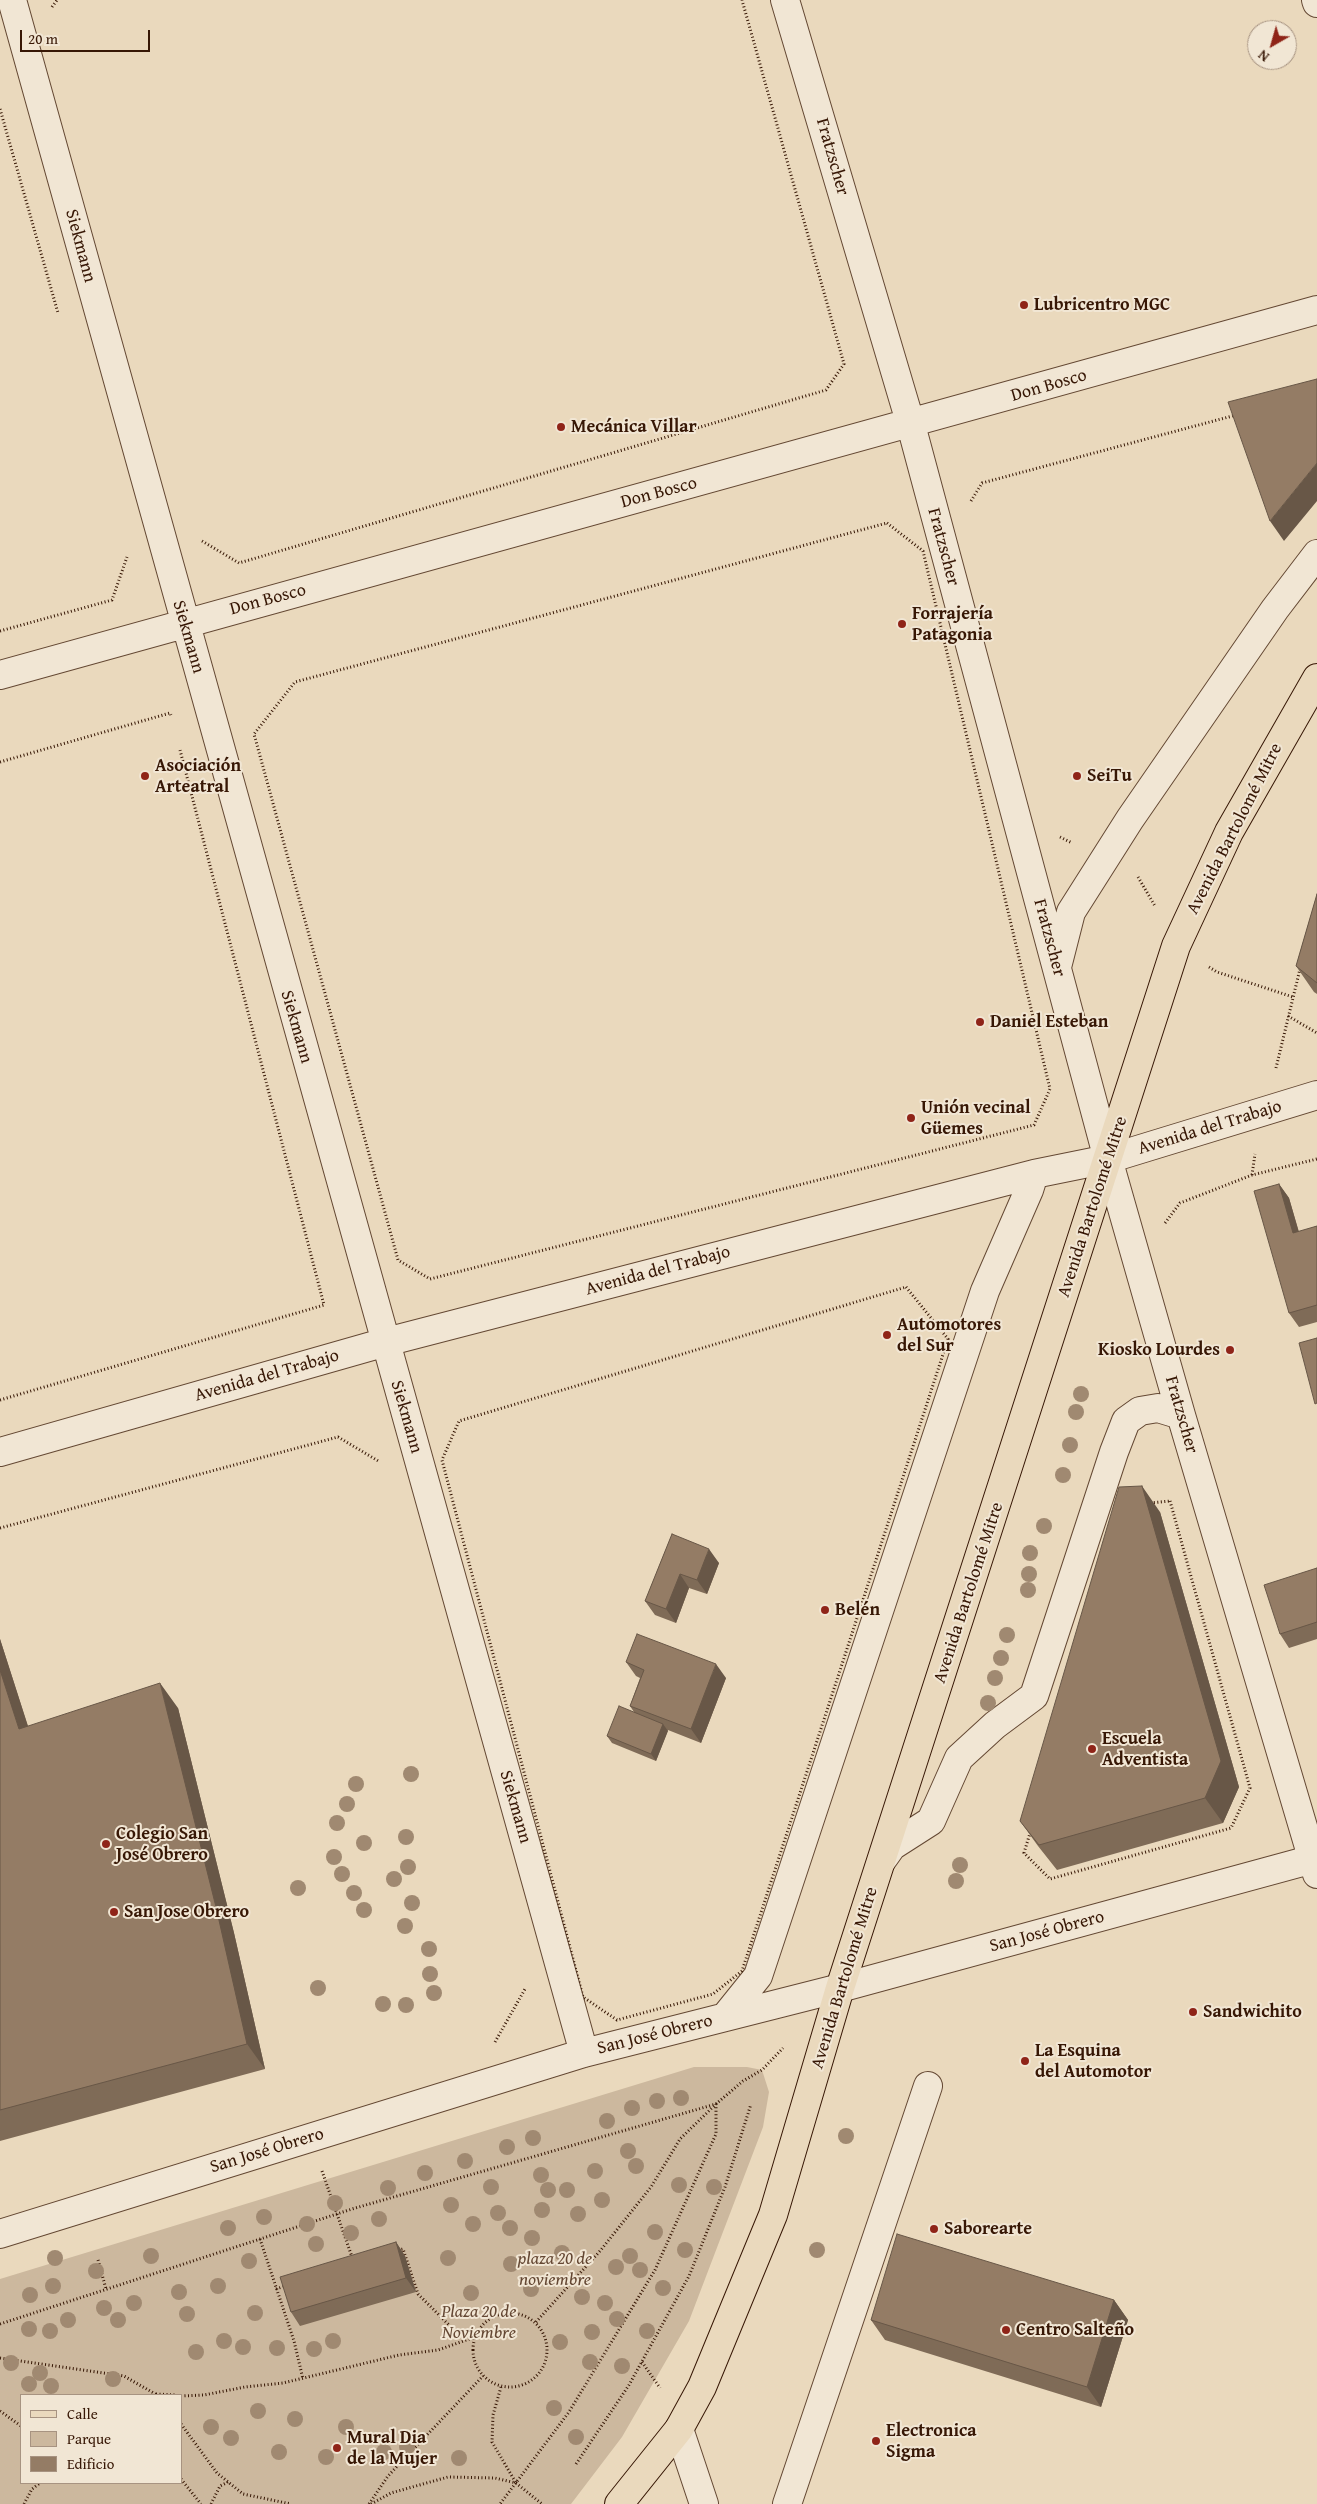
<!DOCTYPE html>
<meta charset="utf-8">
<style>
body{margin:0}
#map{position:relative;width:1317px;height:2504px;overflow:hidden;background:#ead9bd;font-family:"Gentium Book Plus",serif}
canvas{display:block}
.legend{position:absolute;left:20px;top:2394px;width:162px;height:90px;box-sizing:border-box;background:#f1e6d4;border:1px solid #a79381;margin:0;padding:6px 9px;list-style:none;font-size:15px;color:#371705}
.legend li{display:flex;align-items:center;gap:10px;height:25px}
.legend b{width:25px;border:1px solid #a79381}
.north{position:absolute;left:1247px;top:20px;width:50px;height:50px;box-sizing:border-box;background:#f1e6d4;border:1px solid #a79381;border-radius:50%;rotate:218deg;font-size:14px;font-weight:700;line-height:20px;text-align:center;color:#371705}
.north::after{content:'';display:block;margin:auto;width:18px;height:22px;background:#8f2418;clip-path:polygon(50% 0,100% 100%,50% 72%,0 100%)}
.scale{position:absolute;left:20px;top:30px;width:130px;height:22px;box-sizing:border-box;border:2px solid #371705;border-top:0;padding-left:6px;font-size:15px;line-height:18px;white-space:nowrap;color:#371705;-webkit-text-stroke:4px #f1e6d4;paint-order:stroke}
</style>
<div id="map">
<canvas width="1317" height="2504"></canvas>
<ul class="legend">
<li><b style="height:6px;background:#ead9bd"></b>Calle</li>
<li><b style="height:14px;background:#ccb89e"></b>Parque</li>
<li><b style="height:14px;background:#947c65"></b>Edificio</li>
</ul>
<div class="north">N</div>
<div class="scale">20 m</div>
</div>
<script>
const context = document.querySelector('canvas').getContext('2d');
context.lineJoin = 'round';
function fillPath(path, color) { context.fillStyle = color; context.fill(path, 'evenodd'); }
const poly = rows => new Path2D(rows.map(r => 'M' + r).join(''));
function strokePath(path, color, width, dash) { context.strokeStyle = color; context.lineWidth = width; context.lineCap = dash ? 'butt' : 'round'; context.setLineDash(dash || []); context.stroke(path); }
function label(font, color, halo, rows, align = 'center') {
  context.font = font + ' "Gentium Book Plus",serif'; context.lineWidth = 4; context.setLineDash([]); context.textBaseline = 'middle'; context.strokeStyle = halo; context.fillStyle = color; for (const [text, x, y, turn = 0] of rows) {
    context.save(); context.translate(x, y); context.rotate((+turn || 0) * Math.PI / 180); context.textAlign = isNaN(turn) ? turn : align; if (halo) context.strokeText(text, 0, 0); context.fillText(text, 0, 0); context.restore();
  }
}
fillPath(poly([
 [694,2067,747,2067,762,2070,769,2092,763,2127,689,2321,622,2437,571,2504,0,2504,0,2279],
 [21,2395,181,2395,181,2483,21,2483]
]), '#ccb89e');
const minor = poly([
 [12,0,584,2053],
 [785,0,911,425,1108,1159,1181,1415,1317,1874],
 [1316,0,1317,3],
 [0,675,1317,310],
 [1057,967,1071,912,1130,819,1275,609,1317,554],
 [0,1452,386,1342,1034,1174,1108,1159,1317,1095],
 [882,1860,892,1846,931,1821,959,1758,995,1725,1034,1696,1114,1452,1126,1421,1140,1411,1158,1408,1181,1415],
 [725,2017,758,1976,985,1291,1029,1190,1034,1174],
 [0,2234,584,2053,840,1988,1317,1858],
 [679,2429,704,2504],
 [787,2504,928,2086]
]);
const major = poly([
 [619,2504,679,2429,702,2387,773,2215,840,1988,1176,946,1229,832,1317,678]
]);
strokePath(minor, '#644833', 30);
strokePath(major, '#371705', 30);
strokePath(poly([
 [52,7,57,0],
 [0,109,58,313],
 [971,501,982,483,1236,415],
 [887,523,923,551,1050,1089,1034,1125,430,1279,398,1260,254,734,295,682,887,523],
 [202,541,239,563,826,390,844,364,742,0],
 [0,631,112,600,127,557],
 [0,762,170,713,171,715],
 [1060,837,1072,843],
 [1138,877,1155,906],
 [1209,967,1217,972,1293,997],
 [1288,1016,1317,1033],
 [1276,1068,1300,969],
 [1252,1175,1255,1154],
 [1165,1223,1180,1203,1252,1175,1317,1159],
 [906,1287,948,1339,742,1971,713,1994,617,2020,583,1997,442,1460,459,1421,906,1287],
 [0,1400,324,1305,180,750],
 [1170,1501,1250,1788,1231,1828,1050,1879,1024,1853,1129,1505,1170,1501],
 [0,1528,338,1437,380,1462],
 [495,2042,525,1989],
 [322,2171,352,2257],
 [260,2239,294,2341,303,2379],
 [398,2250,403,2249,418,2294,453,2329,475,2337],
 [98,2260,106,2289],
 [276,2289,285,2286],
 '473 2350a37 37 0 1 1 74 0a37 37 0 1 1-74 0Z',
 [536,2322,600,2251,651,2187,680,2139,716,2104,743,2081,762,2070,783,2048],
 [0,2324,352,2209,716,2104,716,2134,655,2270,569,2412,500,2504],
 [0,2358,124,2376,157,2395],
 [642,2362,660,2388],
 [501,2387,493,2415,492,2442,516,2483],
 [156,2394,177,2395],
 [181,2396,204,2395,245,2387,283,2383,399,2355,438,2350,475,2337],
 [0,2411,21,2426],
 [181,2424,217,2473,243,2494,291,2504],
 [576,2464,629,2385,689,2276,725,2187,751,2104],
 [181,2479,201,2504],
 [24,2504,32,2489,40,2483],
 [211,2504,220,2486,228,2482],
 [369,2504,388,2476,483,2376],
 [371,2504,391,2493,448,2477,495,2478,516,2483,542,2504]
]), '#371705', 3, [1, 2.5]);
strokePath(minor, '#f1e6d4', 28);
strokePath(major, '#ead9bd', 28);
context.fillStyle = '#a08971';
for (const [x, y] of [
 [1081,1394],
 [1076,1412],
 [1070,1445],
 [1063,1475],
 [1044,1526],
 [1030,1553],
 [1029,1574],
 [1028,1590],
 [1007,1635],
 [1001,1658],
 [995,1678],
 [988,1703],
 [411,1774],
 [356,1784],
 [347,1804],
 [337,1823],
 [406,1837],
 [364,1843],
 [334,1857],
 [960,1865],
 [408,1867],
 [342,1874],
 [394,1879],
 [956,1881],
 [298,1888],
 [354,1893],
 [412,1903],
 [364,1910],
 [405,1926],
 [429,1949],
 [430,1974],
 [318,1988],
 [434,1993],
 [383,2004],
 [406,2005],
 [681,2098],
 [657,2101],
 [632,2108],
 [607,2121],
 [846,2136],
 [533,2138],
 [507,2147],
 [628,2151],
 [465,2161],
 [636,2166],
 [595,2171],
 [425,2173],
 [541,2175],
 [679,2185],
 [491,2187],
 [714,2187],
 [388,2188],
 [548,2190],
 [567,2190],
 [602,2200],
 [335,2203],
 [451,2205],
 [542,2210],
 [498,2213],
 [578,2214],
 [264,2217],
 [379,2219],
 [307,2224],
 [473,2224],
 [228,2228],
 [510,2228],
 [655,2232],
 [351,2233],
 [532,2238],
 [316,2244],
 [685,2250],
 [817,2250],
 [562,2253],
 [151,2256],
 [630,2256],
 [55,2258],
 [448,2258],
 [249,2261],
 [511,2264],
 [616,2267],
 [640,2270],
 [96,2271],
 [53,2286],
 [218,2286],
 [663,2288],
 [531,2289],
 [179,2292],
 [471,2293],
 [30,2295],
 [582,2297],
 [134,2303],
 [605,2303],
 [104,2308],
 [255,2313],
 [187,2314],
 [617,2319],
 [68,2320],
 [118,2320],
 [29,2329],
 [50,2331],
 [647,2331],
 [592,2332],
 [224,2341],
 [333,2341],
 [560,2342],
 [243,2347],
 [277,2348],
 [314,2349],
 [196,2352],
 [590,2362],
 [11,2363],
 [622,2366],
 [40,2373],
 [113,2379],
 [29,2384],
 [51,2386],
 [554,2408],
 [258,2411],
 [295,2419],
 [211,2427],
 [346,2427],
 [576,2437],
 [231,2438],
 [407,2447],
 [279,2452],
 [384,2452],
 [326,2457],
 [459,2458]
]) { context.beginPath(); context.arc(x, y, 8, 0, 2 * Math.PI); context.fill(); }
fillPath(poly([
 [1317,894,1317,994,1314,992,1296,966],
 [1279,1184,1289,1198,1299,1232,1317,1226,1317,1322,1299,1327,1289,1313],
 [1160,1512,1239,1787,1223,1823,1057,1870,1038,1846,1020,1821],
 [672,1534,719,1563,707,1594,689,1588,676,1623,655,1615,645,1601],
 [1317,1568,1317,1639,1289,1648,1280,1634],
 [0,1639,28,1726,178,1708,234,1933,265,2069,0,2141],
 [626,1662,726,1678,701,1743,668,1730,656,1761,612,1743,607,1736,634,1712,630,1706,640,1678,636,1676],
 [396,2242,405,2256,416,2292,300,2326,291,2312],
 [1114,2300,1128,2320,1101,2407,885,2340,871,2320]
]), '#7f6b57');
fillPath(poly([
 [1317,463,1317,501,1284,541,1270,521],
 [1279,1184,1289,1198,1303,1247,1293,1233],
 [1142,1486,1160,1512,1239,1787,1223,1823,1205,1798],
 [709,1549,719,1563,707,1594,697,1580],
 [680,1574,689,1588,676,1623,666,1609],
 [0,1639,37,1755,19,1729,0,1670],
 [716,1664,726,1678,701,1743,691,1729],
 [160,1683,178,1708,234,1933,265,2069,247,2044],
 [663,1724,668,1731,656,1761,651,1754],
 [396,2242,405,2256,416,2292,406,2278],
 [1114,2300,1128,2320,1101,2407,1087,2387]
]), '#685747');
const building = poly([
 [1317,379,1317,463,1270,521,1228,402,1317,379],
 [1317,894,1317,983,1296,966,1317,894],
 [1279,1184,1293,1233,1317,1226,1317,1305,1289,1313,1254,1191,1279,1184],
 [1317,1338,1317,1403,1315,1404,1299,1343,1317,1338],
 [1142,1486,1221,1761,1205,1798,1039,1845,1020,1821,1119,1487,1142,1486],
 [672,1534,709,1549,697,1580,680,1574,666,1609,645,1601,672,1534],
 [1317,1568,1317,1622,1280,1634,1264,1585,1317,1568],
 [637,1634,716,1664,691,1729,630,1706,644,1670,626,1662,637,1634],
 [0,1670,19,1729,160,1683,216,1907,247,2044,0,2110,0,1670],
 [619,1706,663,1724,651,1754,607,1736,619,1706],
 [897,2234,1114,2300,1087,2387,871,2320,897,2234],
 [396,2242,406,2278,291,2312,280,2277,396,2242]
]);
fillPath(building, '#947c65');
strokePath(building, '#685747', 1);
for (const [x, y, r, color] of [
 [1024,305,5,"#8f2418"],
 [561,427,5,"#8f2418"],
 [902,624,5,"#8f2418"],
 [145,776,5,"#8f2418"],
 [1077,776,5,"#8f2418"],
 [980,1022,5,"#8f2418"],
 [911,1118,5,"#8f2418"],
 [887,1335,5,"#8f2418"],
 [1230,1350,5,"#8f2418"],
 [825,1610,5,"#8f2418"],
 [1092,1749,5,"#8f2418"],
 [106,1844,5,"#8f2418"],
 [114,1912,5,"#8f2418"],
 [1193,2012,5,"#8f2418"],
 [1025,2061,5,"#8f2418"],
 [934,2229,5,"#8f2418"],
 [1006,2330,5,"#8f2418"],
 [876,2441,5,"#8f2418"],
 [337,2448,5,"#8f2418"]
]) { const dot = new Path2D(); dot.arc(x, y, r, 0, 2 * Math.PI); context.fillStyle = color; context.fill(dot); strokePath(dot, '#f1e6d4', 2); }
label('18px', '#371705', '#f1e6d4', [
 ["Fratzscher",832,157,74],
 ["Siekmann",80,246,75],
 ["Don Bosco",1049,386,-16],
 ["Don Bosco",659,493,-15],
 ["Fratzscher",943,547,75],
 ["Don Bosco",268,600,-15],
 ["Siekmann",188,637,74],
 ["Avenida Bartolomé Mitre",1235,829,-63],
 ["Fratzscher",1049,938,75],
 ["Siekmann",296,1027,74],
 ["Avenida del Trabajo",1210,1128,-17],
 ["Avenida Bartolomé Mitre",1093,1207,-72],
 ["Avenida del Trabajo",658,1271,-15],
 ["Avenida del Trabajo",267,1376,-16],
 ["Fratzscher",1181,1415,74],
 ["Siekmann",406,1417,74],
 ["Avenida Bartolomé Mitre",969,1593,-72],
 ["Siekmann",515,1807,74],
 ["San José Obrero",1047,1932,-15],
 ["Avenida Bartolomé Mitre",845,1978,-73],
 ["San José Obrero",655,2035,-14],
 ["San José Obrero",267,2151,-17]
]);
label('bold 18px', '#371705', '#f1e6d4', [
 ["Lubricentro MGC",1034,305],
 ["Mecánica Villar",571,427],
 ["Forrajería",912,614],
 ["Patagonia",912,635],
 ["Asociación",155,766],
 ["Arteatral",155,787],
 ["SeiTu",1087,776],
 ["Daniel Esteban",990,1022],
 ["Unión vecinal",921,1108],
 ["Güemes",921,1129],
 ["Automotores",897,1325],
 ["del Sur",897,1346],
 ["Kiosko Lourdes",1220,1350,"right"],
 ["Belén",835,1610],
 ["Escuela",1102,1739],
 ["Adventista",1102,1760],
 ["Colegio San",116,1834],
 ["José Obrero",116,1855],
 ["San Jose Obrero",124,1912],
 ["Sandwichito",1203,2012],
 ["La Esquina",1035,2051],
 ["del Automotor",1035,2072],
 ["Saborearte",944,2229],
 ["Centro Salteño",1016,2330],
 ["Electronica",886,2431],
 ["Sigma",886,2452],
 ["Mural Dia",347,2438],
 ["de la Mujer",347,2459]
], 'left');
label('italic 18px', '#644733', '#f1e6d4', [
 ["plaza 20 de",555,2259],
 ["noviembre",555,2280],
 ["Plaza 20 de",479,2312],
 ["Noviembre",479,2333]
]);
</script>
